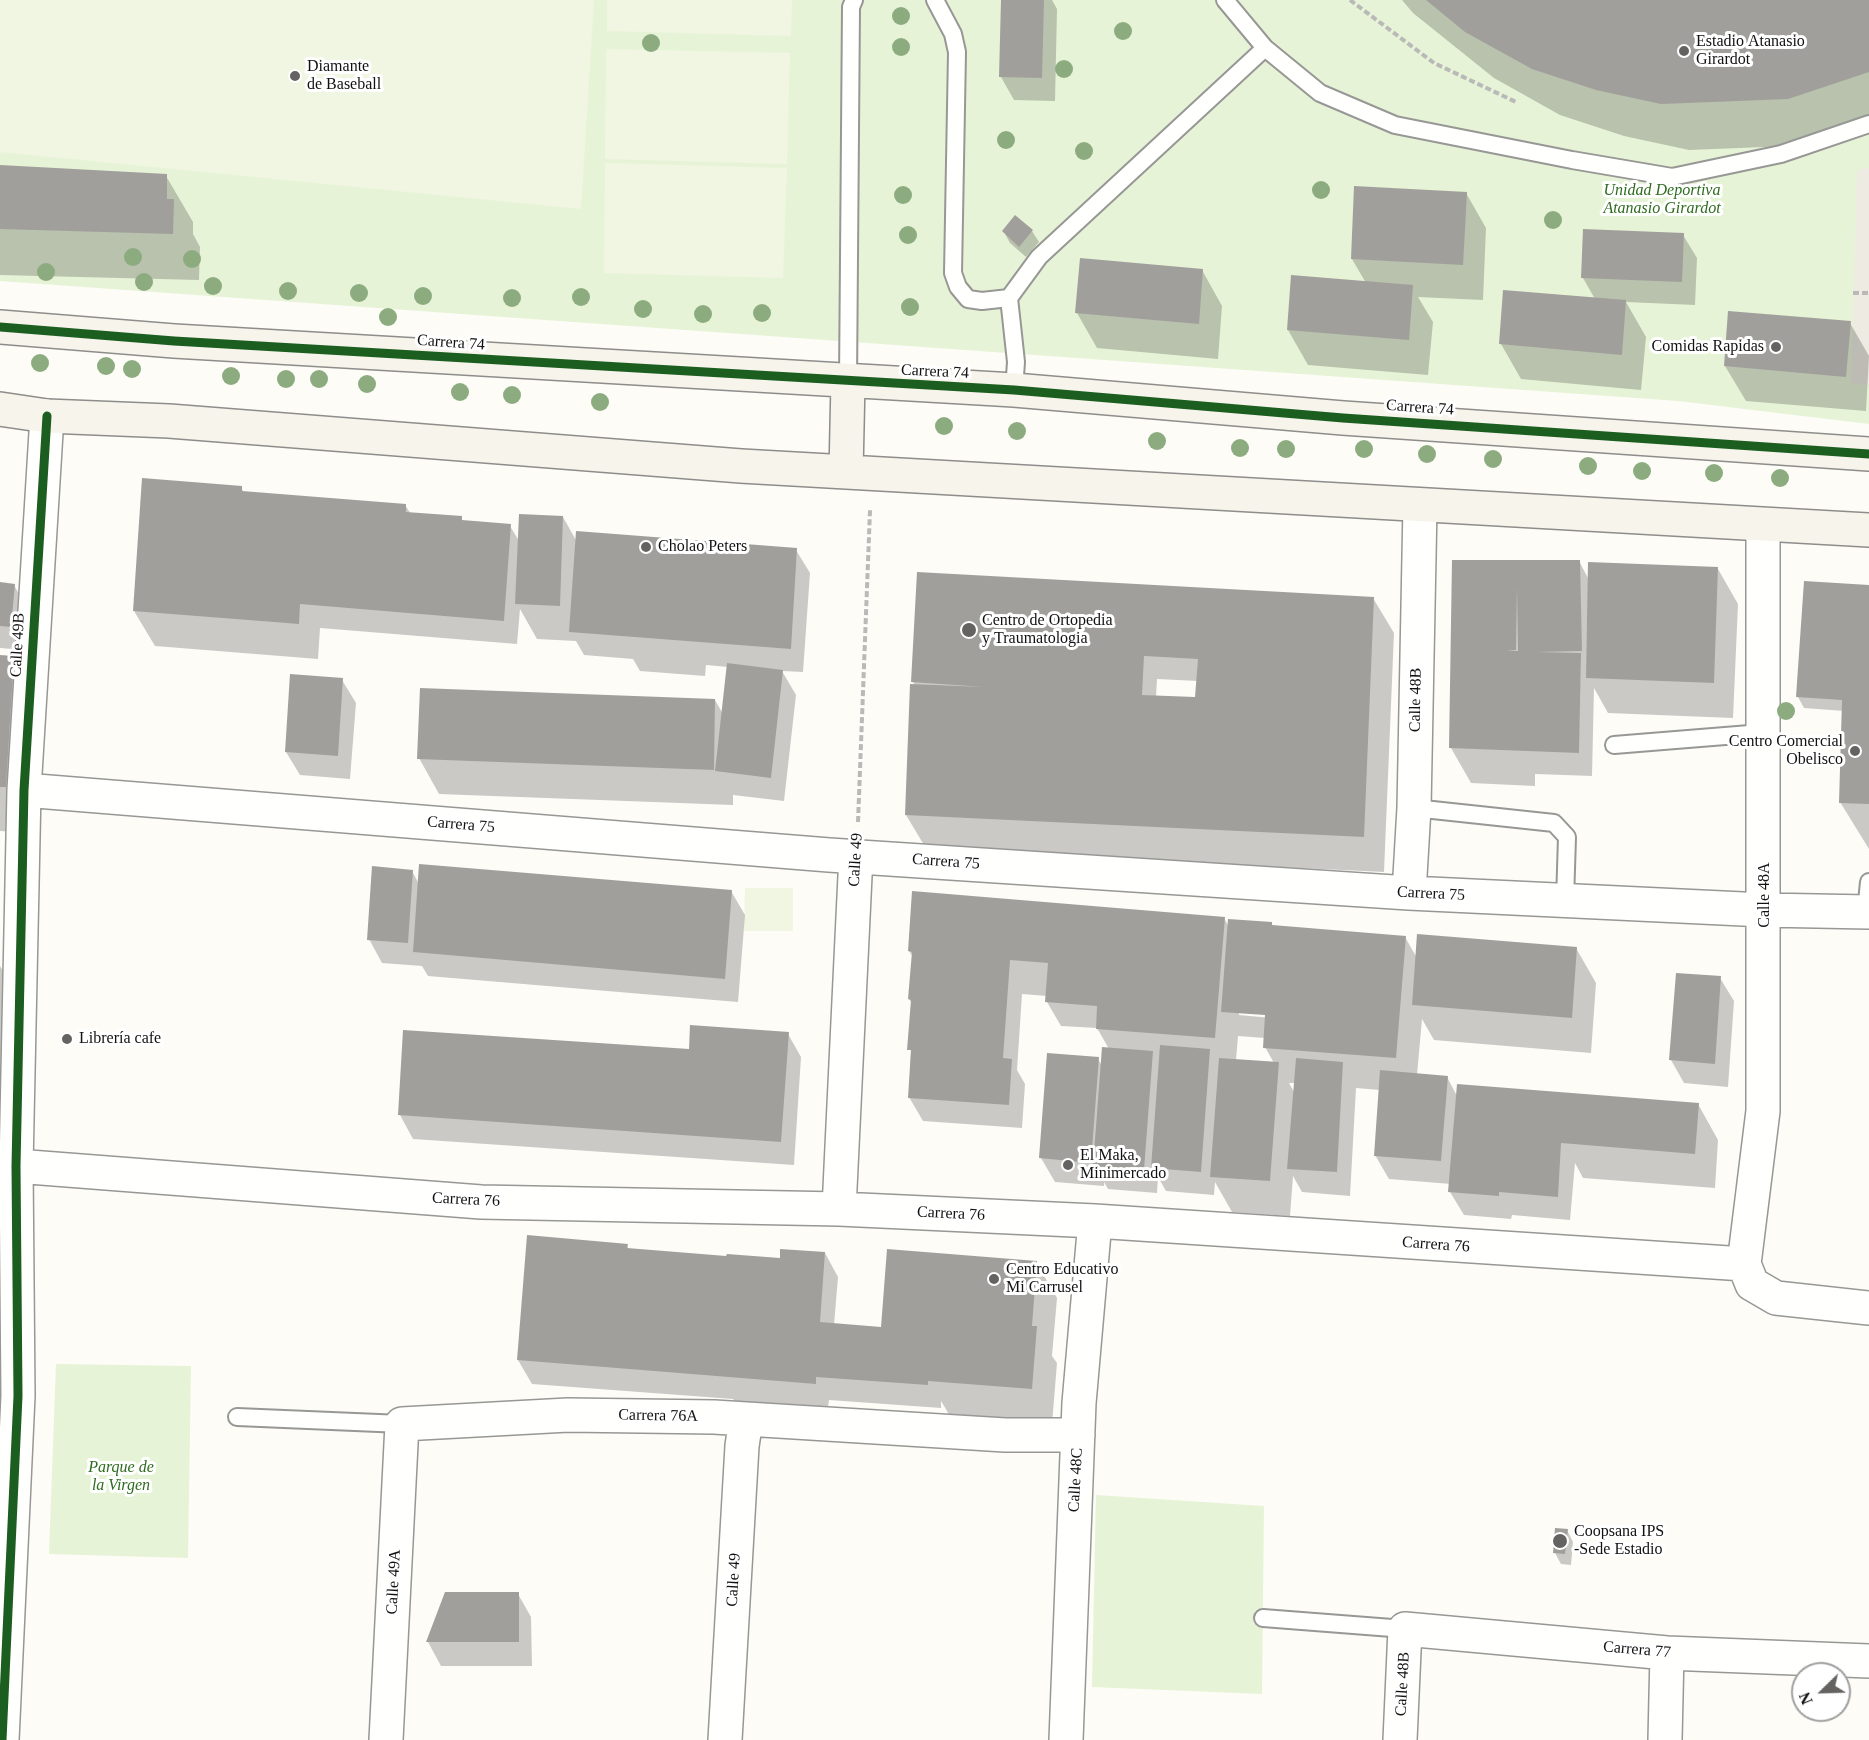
<!DOCTYPE html>
<meta charset="utf-8">
<style>
body{margin:0}
#map{position:relative;width:1869px;height:1740px;overflow:hidden;background:#fdfcf7;font-family:Georgia,serif}
canvas{display:block}
.north{position:absolute;left:1791px;top:1662px;width:60px;height:60px;box-sizing:border-box;background:#fff;border:2px solid #a0a0a0;border-radius:50%;rotate:247deg;font-size:16px;font-weight:700;line-height:24px;text-align:center;color:#111}
.north::after{content:'';display:block;margin:auto;width:21px;height:27px;background:#646362;clip-path:polygon(50% 0,100% 100%,50% 72%,0 100%)}
</style>
<div id="map">
<canvas width="1869" height="1740"></canvas>
<div class="north">N</div>
</div>
<script>
const context = document.querySelector('canvas').getContext('2d');
context.lineJoin = 'round';
function fillPath(path, color) { context.fillStyle = color; context.fill(path, 'evenodd'); }
const poly = rows => new Path2D(rows.map(r => 'M' + r).join(''));
function strokePath(path, color, width, dash) { context.strokeStyle = color; context.lineWidth = width; context.lineCap = dash ? 'butt' : 'round'; context.setLineDash(dash || []); context.stroke(path); }
function label(font, color, halo, rows, align = 'center') {
  context.font = font + ' Georgia,serif'; context.lineWidth = 6; context.setLineDash([]); context.textBaseline = 'middle'; context.strokeStyle = halo; context.fillStyle = color; for (const [text, x, y, turn = 0] of rows) {
    context.save(); context.translate(x, y); context.rotate((+turn || 0) * Math.PI / 180); context.textAlign = isNaN(turn) ? turn : align; if (halo) context.strokeText(text, 0, 0); context.fillText(text, 0, 0); context.restore();
  }
}
fillPath(poly([
 [0,0,1869,0,1869,424,1678,401,0,281],
 [56,1364,191,1366,188,1558,49,1554],
 [1096,1495,1264,1506,1262,1694,1092,1687]
]), '#e7f3d7');
fillPath(poly([
 [0,0,594,0,581,209,0,152],
 [607,0,792,0,791,36,607,31],
 [606,49,790,53,787,164,605,159],
 [605,163,787,168,783,278,604,273],
 [745,888,793,888,793,931,744,931]
]), '#f0f6e1');
fillPath(poly([
 [1869,167,1869,385,1851,383,1857,171]
]), '#edebe2');
fillPath(poly([
 [1002,0,1052,0,1057,9,1055,101,1014,100,1001,77],
 [1402,0,1869,0,1869,127,1815,145,1689,150,1624,136,1560,115,1494,78,1413,13],
 [0,166,166,176,193,222,193,234,200,247,199,280,0,275],
 [1355,187,1466,193,1486,228,1483,300,1418,297,1433,322,1428,375,1308,365,1288,330,1366,283,1352,259],
 [1032,231,1039,242,1026,257,1010,243,1004,232],
 [1683,235,1697,258,1695,305,1626,302,1646,337,1641,390,1521,379,1501,344,1595,299,1583,278],
 [1202,270,1222,306,1218,359,1097,348,1077,313],
 [1850,323,1869,356,1866,411,1746,401,1725,366],
 [241,487,244,493,405,505,411,514,461,518,463,522,510,526,519,541,563,517,577,542,796,550,810,573,803,672,782,671,796,695,784,801,733,795,733,805,439,794,419,758,715,700,723,714,728,667,706,665,705,676,640,671,633,659,584,655,576,641,537,639,520,609,517,644,320,628,318,659,155,646,134,611],
 [1453,561,1579,561,1589,580,1718,569,1738,604,1733,718,1608,713,1594,688,1592,776,1535,774,1535,786,1471,783,1451,748],
 [0,583,14,585,27,609,24,650,0,648],
 [1869,587,1869,849,1840,802,1844,711,1804,708,1798,697],
 [1373,598,1394,633,1384,872,927,850,906,815,915,685,912,681],
 [1157,679,1198,681,1198,699,1156,697],
 [0,656,13,657,40,703,32,833,0,831],
 [342,680,356,703,350,779,300,775,286,752],
 [412,871,419,884,731,891,745,915,738,1002,428,976,422,966,382,963,369,939],
 [1224,918,1229,927,1271,923,1274,927,1405,937,1417,958,1576,948,1596,983,1591,1053,1434,1040,1422,1019,1417,1075,1447,1077,1457,1096,1698,1104,1718,1140,1715,1188,1583,1178,1575,1163,1570,1220,1512,1215,1511,1219,1464,1215,1450,1192,1451,1184,1389,1179,1375,1155,1380,1090,1356,1088,1350,1196,1302,1192,1293,1176,1290,1216,1232,1212,1215,1182,1214,1195,1166,1191,1158,1177,1157,1193,1108,1189,1104,1182,1104,1186,1055,1182,1041,1158,1098,1059,1102,1066,1109,1049,1097,1028,1061,1026,1047,1002,1047,996,1022,994,1017,1070,1025,1084,1022,1128,923,1121,909,1097,913,1005,909,999,913,957,909,951],
 [1239,1012,1273,1015,1272,1018,1239,1015],
 [1238,1036,1265,1038,1265,1047,1274,1063,1236,1060],
 [1289,1083,1295,1083,1294,1092],
 [0,966,16,993,15,1098,0,1097],
 [1720,978,1734,1001,1728,1087,1684,1083,1671,1060],
 [788,1034,801,1057,794,1165,413,1139,400,1115,690,1051],
 [627,1245,629,1250,728,1258,779,1259,825,1253,838,1277,834,1325,882,1329,1036,1262,1057,1298,1052,1356,1057,1363,1052,1424,950,1416,941,1401,941,1408,829,1400,828,1407,791,1404,791,1416,740,1411,733,1399,532,1384,518,1360],
 [1567,1530,1573,1542,1571,1565,1561,1564,1555,1553],
 [446,1594,518,1594,531,1617,532,1666,441,1666,428,1642]
]), '#0003');
fillPath(poly([
 [1001,0,1044,0,1042,78,999,77],
 [1426,0,1869,0,1869,72,1788,99,1661,104,1596,90,1532,69,1465,32],
 [0,165,167,174,167,199,174,199,173,234,0,229],
 [1354,186,1467,192,1463,265,1351,259],
 [1015,215,1033,230,1019,247,1002,231],
 [1583,229,1684,233,1682,282,1581,278],
 [1080,258,1203,269,1199,324,1075,313],
 [1291,275,1413,285,1409,340,1287,330],
 [1503,290,1626,300,1622,355,1499,344],
 [1728,311,1851,321,1846,377,1724,366],
 [142,478,242,486,242,491,406,504,406,512,462,516,462,520,511,524,504,621,300,604,299,624,133,611],
 [519,514,563,516,560,606,515,604],
 [576,531,797,548,791,649,569,632],
 [1452,560,1580,560,1582,651,1537,652,1581,653,1579,753,1449,748],
 [1517,587,1518,651,1507,651,1516,650],
 [1588,562,1718,567,1714,683,1586,678],
 [917,572,1374,597,1364,837,905,815,910,684,984,687,911,682],
 [1144,656,1198,659,1195,697,1142,695],
 [1804,581,1869,585,1869,804,1839,803,1842,700,1796,697],
 [0,582,15,584,11,627,0,626],
 [0,655,14,656,6,787,0,787],
 [727,663,783,670,771,778,715,771],
 [290,674,343,678,338,756,285,752],
 [420,688,715,699,714,770,417,759],
 [419,864,732,890,725,979,413,952],
 [372,866,413,870,408,943,367,940],
 [912,891,1225,917,1215,1038,1096,1029,1097,1006,1045,1002,1048,963,1010,960,1003,1058,1012,1059,1009,1105,908,1098,911,1050,907,1050,911,1000,908,999,912,952,908,951],
 [1228,919,1272,922,1272,925,1406,936,1396,1058,1263,1048,1265,1015,1221,1012],
 [1417,934,1577,947,1572,1018,1412,1005],
 [1676,973,1721,976,1715,1064,1669,1060],
 [690,1025,789,1032,781,1142,398,1115,403,1030,689,1049],
 [1160,1045,1210,1049,1201,1172,1151,1168],
 [1102,1047,1153,1051,1144,1170,1093,1166],
 [1047,1053,1099,1057,1091,1163,1039,1158],
 [1219,1058,1279,1062,1270,1181,1210,1177],
 [1296,1058,1343,1062,1337,1172,1287,1169],
 [1380,1070,1448,1076,1441,1161,1374,1156],
 [1457,1084,1699,1103,1695,1154,1561,1143,1558,1197,1499,1192,1499,1196,1448,1192],
 [527,1235,628,1244,627,1248,726,1256,727,1254,780,1258,780,1249,825,1252,820,1322,881,1327,887,1249,1037,1261,1032,1326,1037,1326,1032,1389,928,1381,928,1385,816,1377,816,1384,517,1360],
 [1555,1528,1568,1529,1565,1554,1553,1553],
 [445,1592,519,1592,519,1642,426,1642]
]), '#a19f9c');
const service = poly([
 [935,0,953,34,957,52,953,273,958,287,968,299,982,301,1009,298],
 [1225,0,1265,48,1320,93,1395,125,1572,160,1672,177,1781,154,1869,124],
 [848,382,851,7,854,0],
 [1014,390,1016,362,1009,298,1039,257,1265,48],
 [1614,745,1762,733],
 [1414,808,1554,823,1567,837,1565,901],
 [1866,912,1869,882],
 [237,1417,402,1424],
 [1263,1618,1405,1629]
]);
const minor = poly([
 [24,790,829,855,1409,893,1764,910,1869,912],
 [1409,893,1414,808,1420,506],
 [16,1166,481,1202,839,1209,1095,1221,1744,1264,1752,1284,1776,1298,1869,1308],
 [839,1209,856,855],
 [1744,1264,1763,1111,1763,525],
 [2,1740,18,1396,16,1166,24,790,47,416],
 [386,1740,402,1424,568,1415,714,1417,1005,1435,1078,1435],
 [725,1740,742,1446,746,1419],
 [1066,1740,1079,1403,1095,1221],
 [1400,1740,1405,1629,1667,1653,1869,1661],
 [1665,1740,1667,1653]
]);
const secondary = poly([
 [0,327,174,341,1014,390,1343,418,1869,454],
 [0,409,47,416,169,421,741,466,1869,530],
 [846,472,848,382]
]);
strokePath(service, '#979795', 20);
strokePath(minor, '#979795', 36);
strokePath(secondary, '#8e8d8b', 36);
strokePath(poly([
 [1350,0,1434,63,1516,102],
 [1853,293,1869,293],
 [858,822,870,510]
]), '#b9b9b8', 4, [6, 3]);
strokePath(service, '#fffffe', 16);
strokePath(minor, '#fffffe', 33);
strokePath(secondary, '#f6f4eb', 33);
strokePath(poly([
 [0,327,174,341,1014,390,1343,418,1869,454],
 [2,1740,18,1396,16,1166,24,790,47,416]
]), '#1b5e20', 9);
context.fillStyle = '#8cac80';
for (const [x, y] of [
 [901,16],
 [1123,31],
 [651,43],
 [901,47],
 [1064,69],
 [1006,140],
 [1084,151],
 [1321,190],
 [903,195],
 [1553,220],
 [908,235],
 [133,257],
 [192,259],
 [46,272],
 [144,282],
 [213,286],
 [288,291],
 [359,293],
 [423,296],
 [581,297],
 [512,298],
 [910,307],
 [643,309],
 [762,313],
 [703,314],
 [388,317],
 [40,363],
 [106,366],
 [132,369],
 [231,376],
 [286,379],
 [319,379],
 [367,384],
 [460,392],
 [512,395],
 [600,402],
 [944,426],
 [1017,431],
 [1157,441],
 [1240,448],
 [1286,449],
 [1364,449],
 [1427,454],
 [1493,459],
 [1588,466],
 [1642,471],
 [1714,473],
 [1780,478],
 [1786,711]
]) { context.beginPath(); context.arc(x, y, 9, 0, 2 * Math.PI); context.fill(); }
for (const [x, y, r, color] of [
 [1684,51,6,"#646362"],
 [295,76,6,"#646362"],
 [1776,347,6,"#646362"],
 [646,547,6,"#646362"],
 [969,630,8,"#646362"],
 [1855,751,6,"#646362"],
 [67,1039,6,"#646362"],
 [1068,1165,6,"#646362"],
 [994,1279,6,"#646362"],
 [1560,1541,8,"#646362"]
]) { const dot = new Path2D(); dot.arc(x, y, r, 0, 2 * Math.PI); context.fillStyle = color; context.fill(dot); strokePath(dot, '#fff', 2); }
label('16px', '#111', '#fff', [
 ["Estadio Atanasio",1696,42],
 ["Girardot",1696,60],
 ["Diamante",307,67],
 ["de Baseball",307,85],
 ["Comidas Rapidas",1764,347,"right"],
 ["Cholao Peters",658,547],
 ["Centro de Ortopedia",982,621],
 ["y Traumatologia",982,639],
 ["Centro Comercial",1843,742,"right"],
 ["Obelisco",1843,760,"right"],
 ["Librería cafe",79,1039],
 ["El Maka,",1080,1156],
 ["Minimercado",1080,1174],
 ["Centro Educativo",1006,1270],
 ["Mi Carrusel",1006,1288],
 ["Coopsana IPS",1574,1532],
 ["-Sede Estadio",1574,1550]
], 'left');
label('italic 16px', '#2f6b1f', '#fff', [
 ["Unidad Deportiva",1662,191],
 ["Atanasio Girardot",1662,209],
 ["Parque de",121,1468],
 ["la Virgen",121,1486]
]);
label('16px', '#111', '#fff', [
 ["Carrera 74",451,343,4],
 ["Carrera 74",935,372,3],
 ["Carrera 74",1420,408,4],
 ["Calle 49B",18,645,-87],
 ["Calle 48B",1416,700,-89],
 ["Carrera 75",461,825,5],
 ["Calle 49",856,860,-87],
 ["Carrera 75",946,862,4],
 ["Carrera 75",1431,894,3],
 ["Calle 48A",1765,895,-90],
 ["Carrera 76",466,1200,3],
 ["Carrera 76",951,1214,3],
 ["Carrera 76",1436,1245,4],
 ["Carrera 76A",658,1416,1],
 ["Calle 48C",1076,1480,-87],
 ["Calle 49",734,1580,-87],
 ["Calle 49A",394,1582,-87],
 ["Carrera 77",1637,1650,5],
 ["Calle 48B",1403,1684,-87]
]);
</script>
